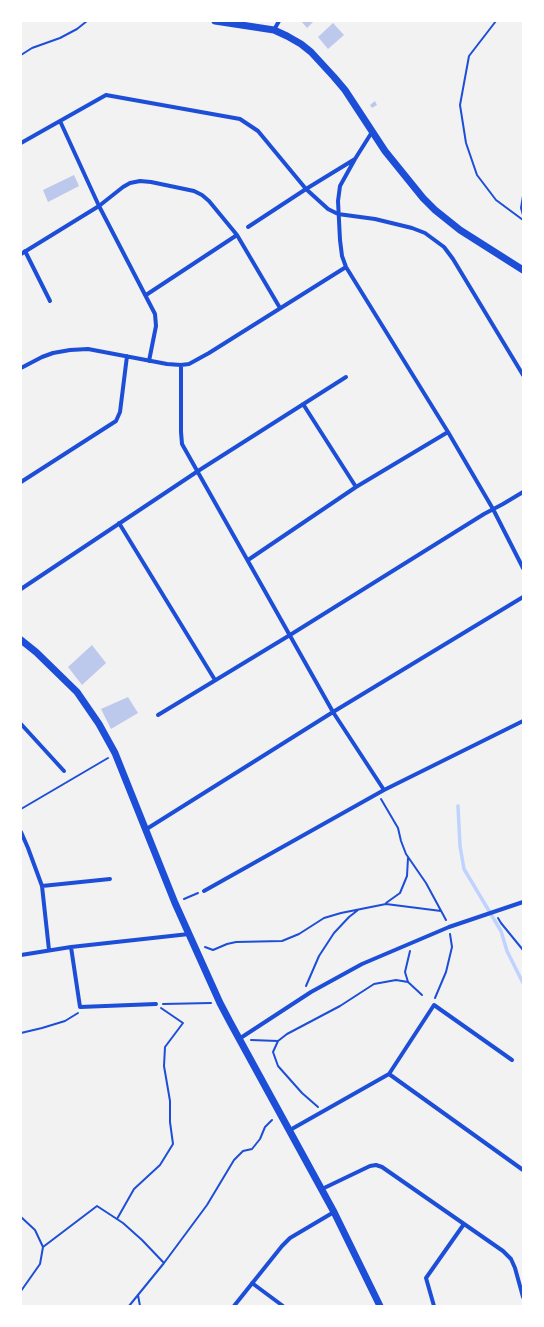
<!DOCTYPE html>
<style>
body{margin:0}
#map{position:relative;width:544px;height:1327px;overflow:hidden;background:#f2f2f2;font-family:"Public Sans",sans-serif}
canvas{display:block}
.frame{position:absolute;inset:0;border:22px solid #fff;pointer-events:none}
</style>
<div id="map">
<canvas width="544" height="1327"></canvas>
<div class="frame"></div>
</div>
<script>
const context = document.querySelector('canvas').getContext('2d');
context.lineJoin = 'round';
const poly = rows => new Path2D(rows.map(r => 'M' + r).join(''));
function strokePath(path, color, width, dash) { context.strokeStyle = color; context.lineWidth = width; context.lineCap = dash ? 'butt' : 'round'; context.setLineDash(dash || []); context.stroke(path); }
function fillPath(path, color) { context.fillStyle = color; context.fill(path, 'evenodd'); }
strokePath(poly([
 [458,806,460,846,464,869,501,931,507,951,523,983]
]), '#bfd3fe', 3.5);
fillPath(poly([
 [301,21,314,21,307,28],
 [333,23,344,35,328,49,318,37],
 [375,101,377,105,372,108,370,105],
 [74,175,79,186,48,202,43,190],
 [92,645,106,663,82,685,68,667],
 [128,697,138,713,111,729,101,709]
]), '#bdc9ec');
strokePath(poly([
 [496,21,469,56,460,105,466,143,477,175,496,200,523,220],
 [21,55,32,48,60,38,77,29,87,21],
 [523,196,521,208,523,215],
 [381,799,398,828,401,841,406,854,426,883,446,920],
 [21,809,108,758],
 [184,899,198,893],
 [386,903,400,893,407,876,408,858],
 [498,918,501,923,523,950],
 [205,947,213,950,227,944,236,942,282,941,299,934,324,918,341,913,386,904,441,911],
 [410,951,405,972,408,982,422,995],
 [306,986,319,956,334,933,349,917,358,910],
 [435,998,446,972,452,947,450,934],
 [163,1004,211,1003],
 [21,1033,42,1028,65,1021,78,1013],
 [251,1040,278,1041],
 [318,1107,302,1093,278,1066,273,1052,278,1041,287,1034,340,1006,374,984,396,980,408,982],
 [21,1217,35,1230,43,1247,40,1264,21,1291],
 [117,1219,134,1189,160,1165,173,1144,170,1122,170,1101,164,1066,165,1047,183,1023,161,1008],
 [43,1247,97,1206,123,1223,142,1240,164,1263,207,1205,234,1160,243,1151,252,1149,260,1139,265,1127,272,1120],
 [138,1295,140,1306],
 [129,1306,164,1263]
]), '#1d4ed8', 2);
strokePath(poly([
 [274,30,279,21],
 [60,121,99,206,155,314,156,326,149,361],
 [372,132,355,159,340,186,338,201,340,240,342,256,346,267,448,432,493,509,523,568],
 [21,143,106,95,240,119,258,131,306,189,328,209,338,214,375,219,412,228,425,233,444,247,453,259,523,375],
 [248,227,306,189,355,159],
 [25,251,50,301],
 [21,254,99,206,123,187,130,183,140,181,151,182,194,191,202,195,209,201,237,235,280,308],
 [146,295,237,235],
 [181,365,181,432,182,444,333,712,384,790],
 [21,368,42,357,53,353,70,350,88,349,167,364,181,365,189,364,209,353,346,267],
 [303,404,356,487],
 [21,482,116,421,120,412,127,356],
 [119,523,215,680],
 [248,560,356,487,448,432],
 [21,589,198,471,346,377],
 [158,715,290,635,484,514,503,504,523,492],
 [21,724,64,771],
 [145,830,333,712,523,597],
 [21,832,28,848,42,886,49,950],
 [42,886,110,879],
 [204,891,384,790,523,721],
 [71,947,80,1007,156,1004],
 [21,955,71,947,189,934],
 [239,1039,311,992,362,964,449,927,523,902],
 [389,1074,523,1170],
 [290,1130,389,1074,434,1005,512,1060],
 [322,1189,370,1166,376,1165,382,1167,503,1251,511,1259,515,1268,523,1297],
 [252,1283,283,1306],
 [234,1306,282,1246,290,1238,334,1212],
 [434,1306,426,1278,464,1224]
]), '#1d4ed8', 4);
strokePath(poly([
 [215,21,274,30,287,36,301,44,311,52,334,77,345,90,385,151,423,198,435,210,460,230,523,270],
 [21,640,36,652,77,692,99,724,115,753,175,903,220,1003,230,1022,334,1212,380,1306]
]), '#1d4ed8', 7);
</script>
